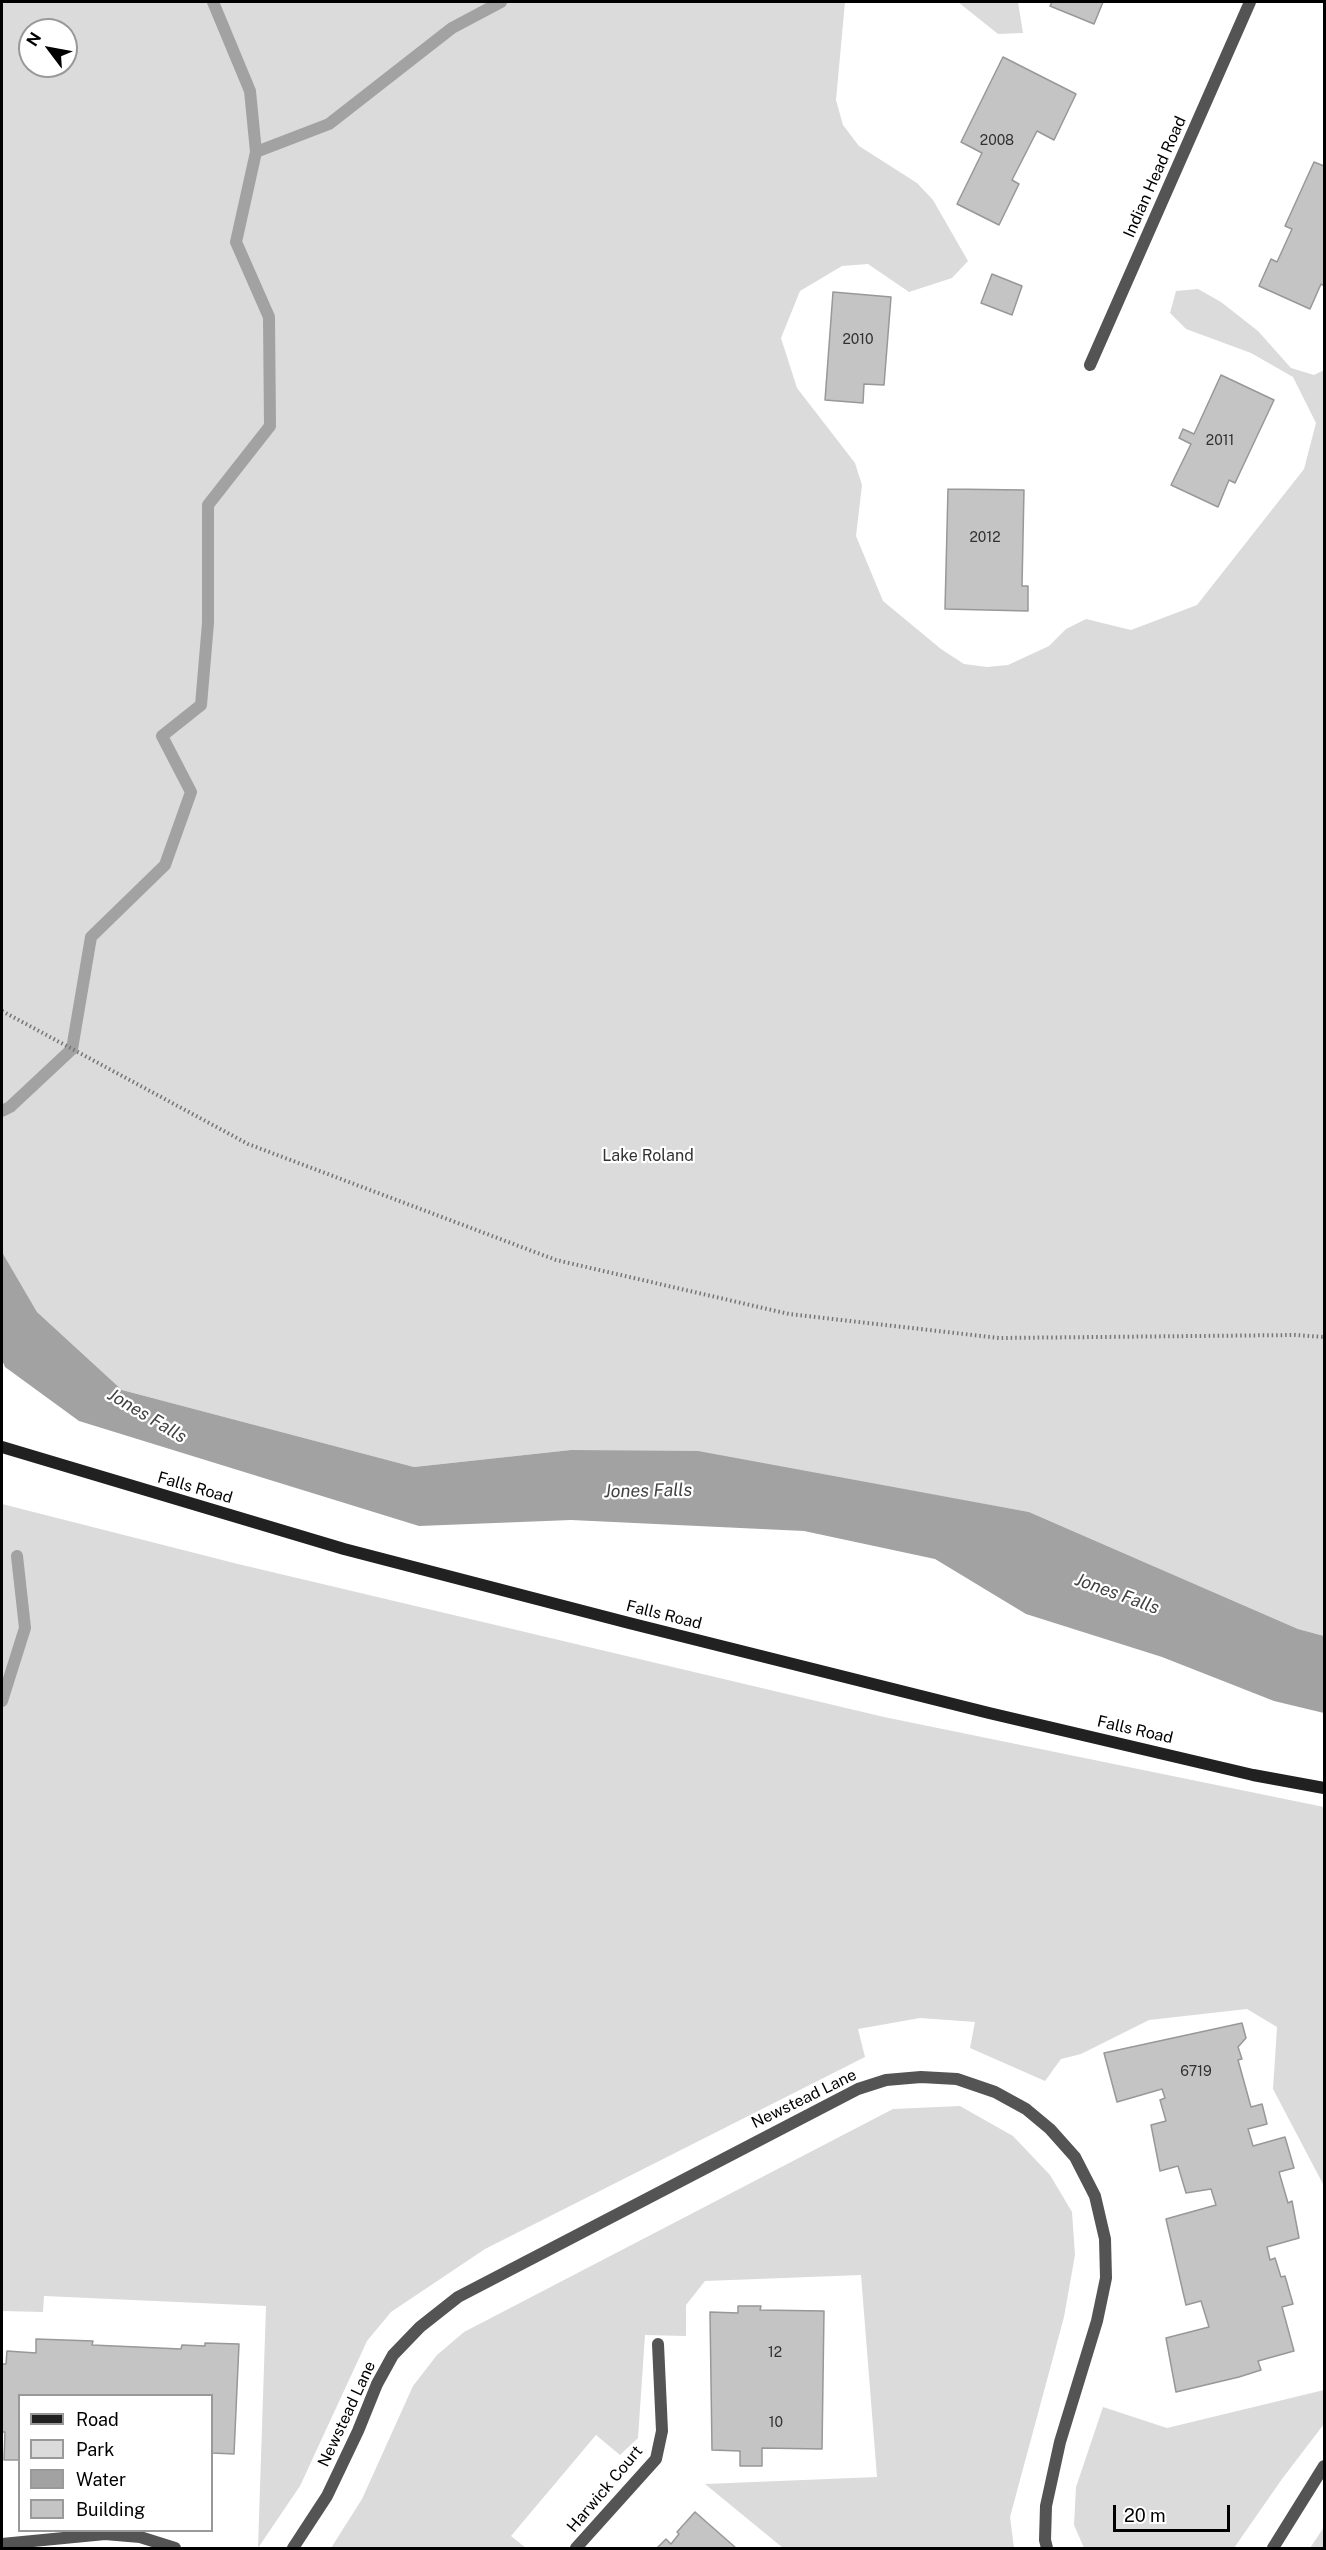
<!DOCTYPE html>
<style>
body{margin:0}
#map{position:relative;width:1326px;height:2550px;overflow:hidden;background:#fff;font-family:"Public Sans",sans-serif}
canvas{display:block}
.frame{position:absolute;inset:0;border:3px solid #000;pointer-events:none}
.legend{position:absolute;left:18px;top:2394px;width:195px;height:138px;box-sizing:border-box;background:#fff;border:2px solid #999;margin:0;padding:8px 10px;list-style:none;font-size:18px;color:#000}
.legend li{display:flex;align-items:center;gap:12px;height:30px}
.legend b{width:30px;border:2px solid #999}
.north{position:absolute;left:18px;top:18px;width:60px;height:60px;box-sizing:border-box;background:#fff;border:2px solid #999;border-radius:50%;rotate:302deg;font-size:16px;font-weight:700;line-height:24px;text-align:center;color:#000}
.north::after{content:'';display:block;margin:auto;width:21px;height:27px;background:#000;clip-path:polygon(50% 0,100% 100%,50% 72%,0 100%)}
.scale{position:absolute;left:1113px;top:2505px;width:117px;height:27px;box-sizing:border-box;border:3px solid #000;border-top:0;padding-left:8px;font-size:18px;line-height:21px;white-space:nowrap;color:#000;-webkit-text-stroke:4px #fff;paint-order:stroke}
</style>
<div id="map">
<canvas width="1326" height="2550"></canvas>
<div class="frame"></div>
<ul class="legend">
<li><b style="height:8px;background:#212121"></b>Road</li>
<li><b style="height:16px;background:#dbdbdb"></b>Park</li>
<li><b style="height:16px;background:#a2a2a2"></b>Water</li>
<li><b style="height:16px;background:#c4c4c4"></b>Building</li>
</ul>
<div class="north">N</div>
<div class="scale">20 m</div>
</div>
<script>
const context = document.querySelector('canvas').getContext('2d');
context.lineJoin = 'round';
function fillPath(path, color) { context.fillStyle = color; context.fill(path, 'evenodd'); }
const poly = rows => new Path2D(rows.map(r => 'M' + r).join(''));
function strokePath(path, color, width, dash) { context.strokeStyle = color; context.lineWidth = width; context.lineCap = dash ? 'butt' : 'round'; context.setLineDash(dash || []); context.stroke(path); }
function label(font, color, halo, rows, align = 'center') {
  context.font = font + ' "Public Sans",sans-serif'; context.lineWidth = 4.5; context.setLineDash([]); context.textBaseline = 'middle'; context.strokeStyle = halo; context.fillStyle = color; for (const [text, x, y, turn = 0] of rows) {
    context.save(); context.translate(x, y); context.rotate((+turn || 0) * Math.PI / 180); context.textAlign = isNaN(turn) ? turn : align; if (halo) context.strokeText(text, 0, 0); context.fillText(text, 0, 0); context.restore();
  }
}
fillPath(poly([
 [2,2,845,2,836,100,843,125,859,146,917,183,933,200,968,261,952,278,909,292,868,264,842,266,800,291,781,338,797,388,855,463,862,485,856,536,883,601,941,649,964,664,987,667,1008,665,1049,646,1066,629,1086,619,1131,630,1197,605,1304,469,1316,423,1293,377,1251,353,1186,329,1170,313,1176,291,1198,289,1221,302,1258,331,1291,368,1314,375,1324,370,1324,1636,1298,1629,1029,1512,856,1481,571,1450,414,1467,122,1390,37,1312,2,1252],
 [30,30,66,30,66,66,30,66],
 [958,2,1018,2,1023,33,998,34],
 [2,1504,238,1564,884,1717,1324,1807,1324,2186,1273,2089,1277,2027,1247,2009,1149,2020,1081,2054,1061,2059,1045,2081,970,2048,975,2022,920,2018,858,2029,865,2057,485,2249,391,2312,367,2341,300,2486,258,2548,266,2306,44,2296,43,2312,2,2311],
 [960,2106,1013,2136,1050,2175,1072,2212,1075,2255,1064,2317,1010,2517,1014,2548,783,2548,705,2484,877,2477,861,2275,705,2281,686,2305,686,2336,645,2335,638,2438,620,2455,596,2435,511,2536,526,2548,331,2548,362,2499,413,2386,437,2355,464,2332,893,2109],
 [1324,2390,1324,2424,1282,2479,1234,2548,1084,2548,1074,2525,1076,2487,1103,2407,1167,2428],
 [1324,2527,1324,2548,1310,2548]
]), '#dbdbdb');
fillPath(poly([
 [2,1252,37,1312,122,1390,414,1467,571,1450,698,1451,1029,1512,1298,1629,1324,1636,1324,1713,1274,1701,1162,1657,1026,1614,935,1559,804,1531,571,1520,419,1526,79,1421,5,1367,2,1360]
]), '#a2a2a2');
strokePath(poly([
 [256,152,329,124,452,28,501,2],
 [2,1111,10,1107,72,1049,91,937,165,865,191,792,162,736,201,705,208,623,208,505,270,426,269,317,236,242,256,152,250,91,213,2],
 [2,1701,25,1628,17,1556]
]), '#a2a2a2', 12);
const building = poly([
 [1052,2,1103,2,1094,24,1050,6,1052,2],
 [1003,57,1076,94,1054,140,1037,131,1012,180,1019,184,999,225,957,204,982,153,961,142,1003,57],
 [1314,162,1324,166,1324,286,1321,284,1310,309,1259,286,1271,259,1277,262,1292,229,1285,226,1314,162],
 [992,274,1022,286,1012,315,981,303,992,274],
 [833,292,891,297,884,385,864,384,863,403,825,400,833,292],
 [1221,375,1274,400,1235,483,1229,480,1218,507,1171,485,1191,444,1179,438,1183,429,1194,434,1221,375],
 [948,489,1024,490,1022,586,1028,586,1028,611,945,609,948,489],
 [1242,2023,1246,2038,1238,2047,1242,2059,1238,2060,1251,2107,1262,2104,1267,2124,1248,2129,1253,2146,1285,2137,1294,2168,1279,2172,1288,2203,1292,2201,1299,2238,1267,2247,1270,2260,1275,2258,1281,2277,1285,2276,1293,2304,1282,2307,1294,2351,1258,2361,1261,2370,1239,2377,1176,2392,1166,2338,1209,2327,1201,2301,1186,2305,1166,2219,1216,2205,1211,2189,1186,2193,1178,2166,1160,2171,1151,2125,1166,2121,1160,2100,1165,2098,1162,2089,1117,2102,1104,2053,1242,2023],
 [738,2306,761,2306,760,2310,824,2311,822,2449,762,2448,762,2466,740,2466,740,2451,712,2450,710,2312,738,2313,738,2306],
 [36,2339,93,2341,92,2345,181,2349,182,2345,205,2346,205,2343,239,2344,234,2454,212,2453,212,2396,20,2396,20,2460,4,2460,5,2432,2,2432,2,2364,6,2364,7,2351,36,2353,36,2339],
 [695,2512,736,2548,657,2548,666,2539,671,2544,679,2534,677,2532,695,2512]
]);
fillPath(building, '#c4c4c4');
strokePath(building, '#989898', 1.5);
strokePath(poly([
 [2,1011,248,1144,556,1260,789,1314,999,1338,1295,1335,1324,1337]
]), '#767676', 4, [1.5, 3]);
strokePath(poly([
 [1090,365,1250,2],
 [2,2544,105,2534,140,2537,175,2548],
 [293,2548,327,2496,358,2431,377,2384,393,2355,420,2327,458,2297,858,2089,886,2080,921,2077,957,2079,995,2092,1026,2109,1050,2129,1075,2157,1095,2196,1105,2239,1106,2278,1097,2321,1060,2442,1046,2506,1045,2540,1047,2548],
 [576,2548,656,2459,662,2431,658,2344],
 [1273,2548,1324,2466]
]), '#545454', 12);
strokePath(poly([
 [2,1447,344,1549,629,1623,989,1713,1253,1775,1324,1788]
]), '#212121', 12);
label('14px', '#313131', null, [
 ["2008",997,141],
 ["2010",858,340],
 ["2011",1220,441],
 ["2012",985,538],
 ["6719",1196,2072],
 ["12",775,2353],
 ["10",776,2423]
]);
label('16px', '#000', '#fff', [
 ["Indian Head Road",1155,177,-66],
 ["Falls Road",195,1488,16],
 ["Falls Road",664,1615,14],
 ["Falls Road",1135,1730,13],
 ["Newstead Lane",804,2099,-26],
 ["Newstead Lane",347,2414,-65],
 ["Harwick Court",605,2489,-50]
]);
label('16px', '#323232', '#fff', [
 ["Lake Roland",648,1156]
]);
label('italic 18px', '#434343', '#fff', [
 ["Jones Falls",147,1416,31],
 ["Jones Falls",648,1491,-1],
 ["Jones Falls",1117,1594,20]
]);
</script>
